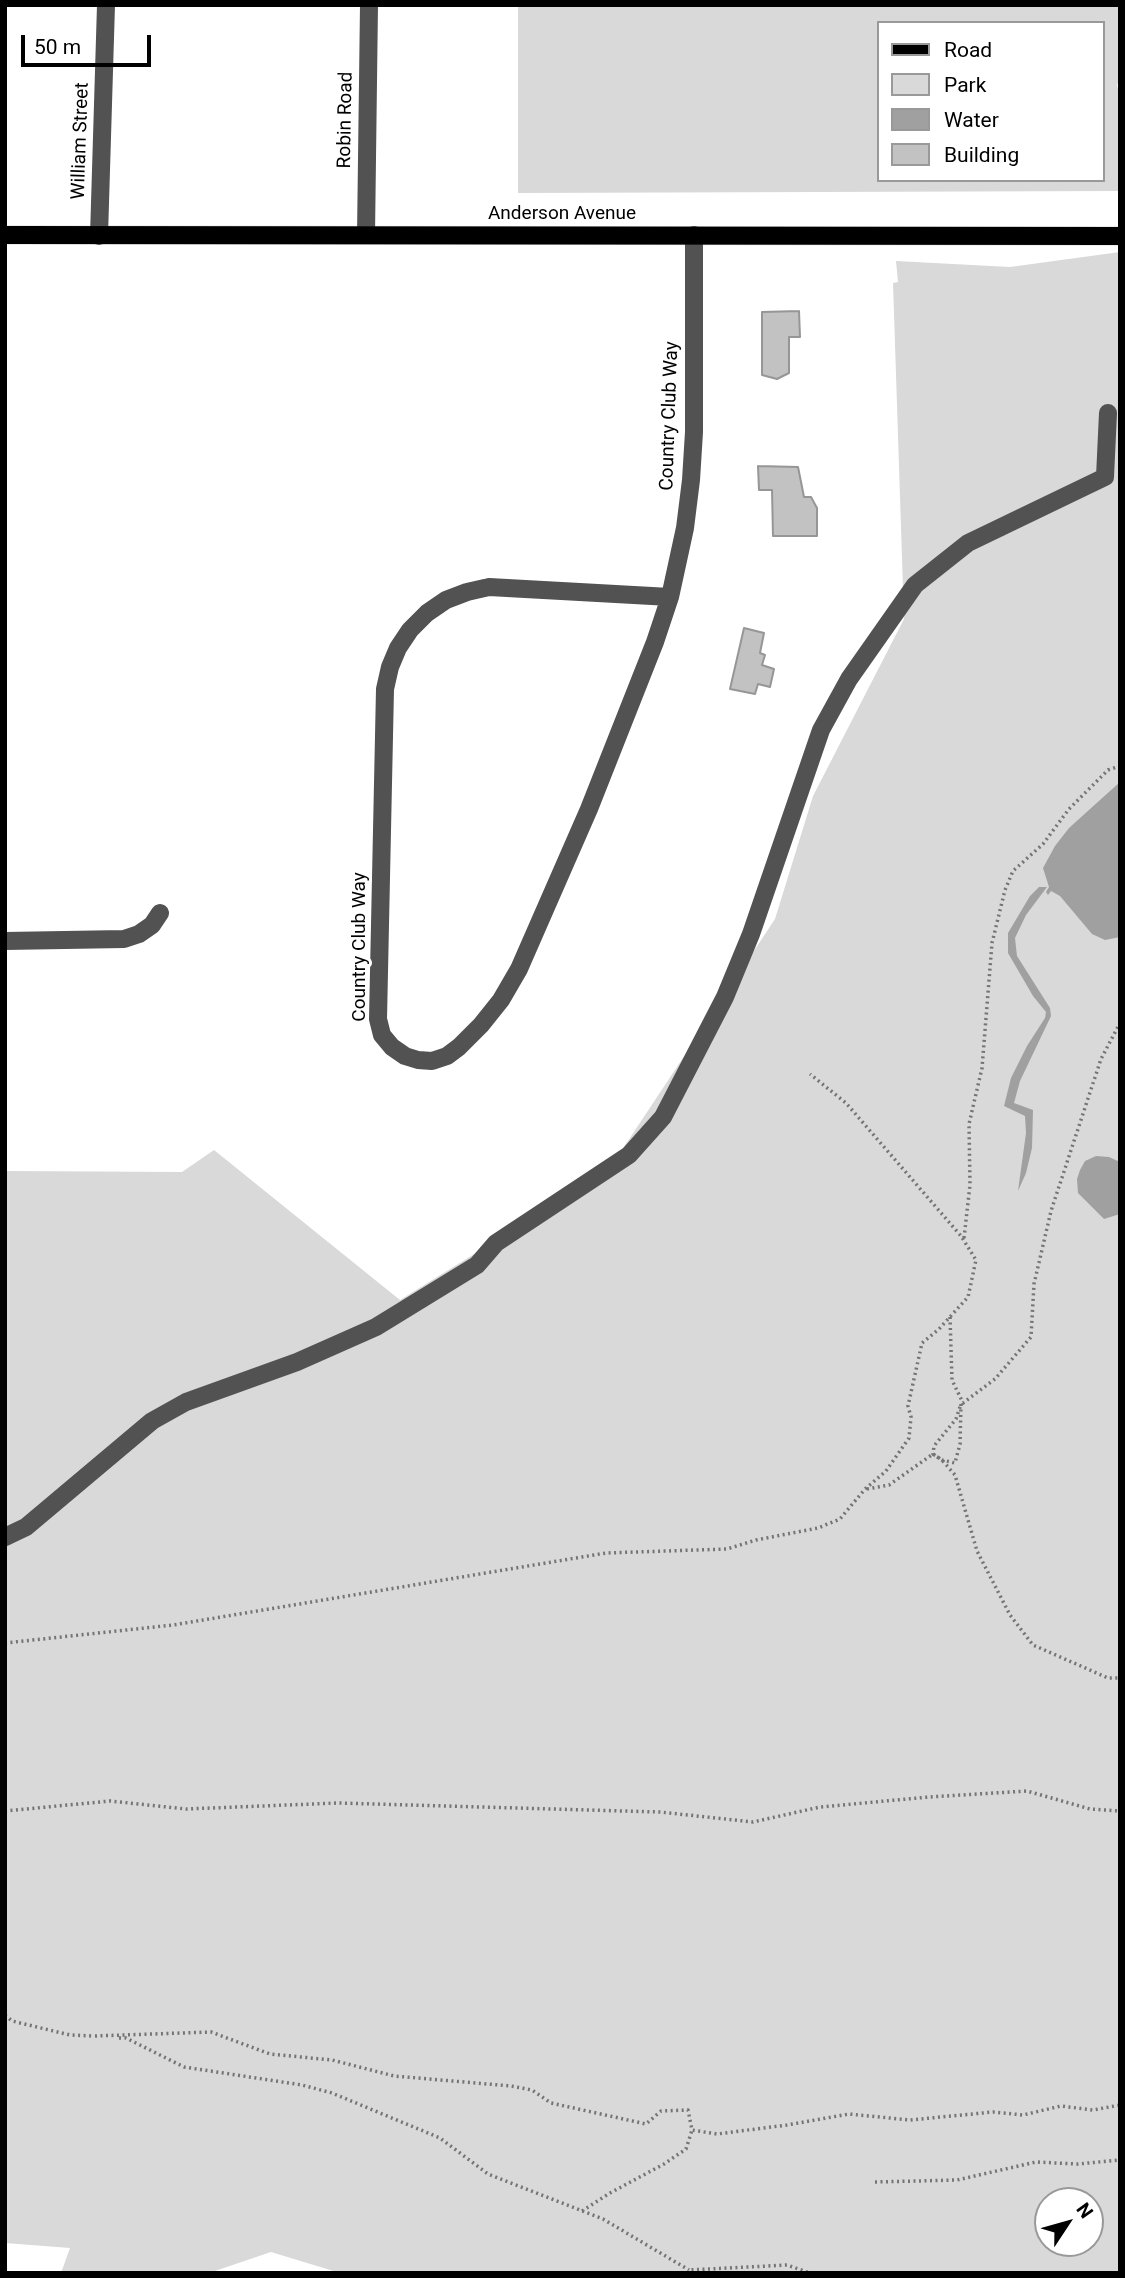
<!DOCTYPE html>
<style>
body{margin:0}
#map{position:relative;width:1125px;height:2278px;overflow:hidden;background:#fff;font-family:Roboto,sans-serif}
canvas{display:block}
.frame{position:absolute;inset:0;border:7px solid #000;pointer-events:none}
.legend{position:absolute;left:877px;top:21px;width:228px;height:161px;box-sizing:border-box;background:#fff;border:2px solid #999;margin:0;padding:9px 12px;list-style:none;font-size:21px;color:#000}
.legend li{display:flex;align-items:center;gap:14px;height:35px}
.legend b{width:35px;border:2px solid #999}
.north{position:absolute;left:1034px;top:2187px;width:70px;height:70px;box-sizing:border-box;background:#fff;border:2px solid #999;border-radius:50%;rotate:54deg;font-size:19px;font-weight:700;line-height:28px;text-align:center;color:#000}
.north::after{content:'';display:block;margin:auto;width:24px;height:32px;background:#000;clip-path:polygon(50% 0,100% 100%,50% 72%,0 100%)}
.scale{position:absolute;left:21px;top:35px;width:130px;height:32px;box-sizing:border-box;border:4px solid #000;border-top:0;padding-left:9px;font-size:21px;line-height:24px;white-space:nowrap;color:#000;-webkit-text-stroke:5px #fff;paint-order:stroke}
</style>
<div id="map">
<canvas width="1125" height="2278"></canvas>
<div class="frame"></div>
<ul class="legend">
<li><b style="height:9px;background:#000"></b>Road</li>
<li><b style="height:19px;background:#d9d9d9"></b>Park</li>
<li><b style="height:19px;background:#a0a0a0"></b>Water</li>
<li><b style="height:19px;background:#c2c2c2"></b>Building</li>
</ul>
<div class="north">N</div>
<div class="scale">50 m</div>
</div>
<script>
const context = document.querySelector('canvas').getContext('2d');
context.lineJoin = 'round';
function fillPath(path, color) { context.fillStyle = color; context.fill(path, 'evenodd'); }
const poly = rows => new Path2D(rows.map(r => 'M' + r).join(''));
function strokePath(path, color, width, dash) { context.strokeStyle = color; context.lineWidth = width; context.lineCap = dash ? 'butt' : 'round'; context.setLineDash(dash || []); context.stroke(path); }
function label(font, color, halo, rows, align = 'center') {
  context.font = font + ' Roboto,sans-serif'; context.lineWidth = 6; context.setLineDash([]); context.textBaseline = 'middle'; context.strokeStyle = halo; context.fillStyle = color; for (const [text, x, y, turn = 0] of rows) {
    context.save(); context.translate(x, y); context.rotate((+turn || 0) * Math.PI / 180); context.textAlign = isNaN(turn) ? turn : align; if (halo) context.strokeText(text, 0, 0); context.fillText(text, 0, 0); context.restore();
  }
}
fillPath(poly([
 [518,5,1120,5,1120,78,1117,85,1120,99,1120,191,518,193],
 [878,23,1102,23,1102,180,878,180],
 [1120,252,1120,2273,340,2273,271,2252,209,2273,61,2273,70,2248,5,2243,5,1171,182,1172,214,1150,400,1300,608,1171,775,919,813,796,904,619,893,283,898,282,896,261,1010,267],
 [1048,2201,1090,2201,1090,2243,1048,2243]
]), '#d9d9d9');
fillPath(poly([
 [1120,782,1120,937,1105,940,1092,934,1060,896,1051,891,1048,895,1046,892,1049,887,1043,868,1055,846,1069,828],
 [1039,887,1047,887,1026,915,1015,938,1017,956,1050,1008,1051,1016,1020,1081,1014,1103,1033,1110,1032,1148,1026,1173,1018,1191,1026,1133,1025,1116,1004,1106,1011,1078,1027,1046,1045,1018,1046,1012,1033,996,1008,953,1008,933,1030,896],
 [1096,1156,1109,1157,1120,1162,1120,1214,1104,1219,1078,1193,1077,1179,1080,1170,1085,1161]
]), '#a0a0a0');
const building = poly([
 [799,311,800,337,789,337,789,373,777,379,762,375,762,312,799,311],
 [758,466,798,467,804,497,811,497,817,508,817,536,773,536,772,490,759,490,758,466],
 [744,628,764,633,760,653,765,655,762,665,774,669,770,687,758,684,755,694,730,689,744,628]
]);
fillPath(building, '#c2c2c2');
strokePath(building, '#969696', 2);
const major = poly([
 [5,235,1120,236]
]);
strokePath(major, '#dbdbdb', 19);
strokePath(poly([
 [964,1238,970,1185,969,1124,982,1068,992,943,1005,890,1013,871,1043,844,1069,809,1108,770,1120,766],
 [950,1317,952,1380,963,1403,995,1379,1031,1337,1034,1284,1051,1211,1101,1059,1120,1023],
 [961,1404,960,1444,955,1463,942,1460,933,1454,934,1446,956,1419,961,1404],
 [867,1489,889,1485,933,1454,942,1460,955,1475,977,1551,1010,1615,1033,1645,1108,1678,1120,1678],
 [5,1643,173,1625,606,1553,727,1549,756,1540,818,1528,840,1519,865,1489,886,1471,909,1438,911,1417,908,1406,922,1343,939,1329,968,1297,976,1260,961,1236,846,1103,810,1074],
 [5,1811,110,1801,186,1809,338,1803,660,1812,753,1822,820,1807,929,1797,1027,1791,1090,1809,1120,1811],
 [5,2015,12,2021,70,2035,94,2036],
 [95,2036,211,2032,270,2054,332,2060,394,2076,511,2086,532,2090,551,2103,646,2124,661,2111,688,2110,692,2130,717,2134,787,2125,849,2114,910,2120,993,2112,1023,2115,1061,2106,1093,2110,1120,2105],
 [119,2038,126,2038,184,2067,302,2085,332,2093,440,2138,488,2174,603,2219,689,2270],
 [875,2182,957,2180,1036,2162,1078,2164,1120,2160],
 [582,2211,610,2193,664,2164,686,2149,692,2130],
 [689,2273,689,2270,787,2265,810,2273]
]), '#747474', 3.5, [2, 3.5]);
strokePath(poly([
 [366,235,369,5],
 [99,236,106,5],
 [489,587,670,597,655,642,589,809,519,969,501,1000,481,1025,459,1047,447,1056,432,1061,418,1060,405,1056,392,1047,382,1035,378,1019,385,689,390,667,398,648,410,630,427,613,446,600,467,592,489,587],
 [670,597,685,528,691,480,694,432,694,235],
 [5,941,124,939,139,934,152,925,160,913],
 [5,1537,26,1527,152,1421,186,1402,297,1362,376,1327,477,1265,496,1243,629,1155,663,1117,725,997,751,934,821,730,849,679,915,585,968,543,1105,477,1108,413]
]), '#525252', 18);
strokePath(major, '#000', 18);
label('19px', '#000', '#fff', [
 ["Robin Road",346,120,-89],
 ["William Street",81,141,-88],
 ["Anderson Avenue",562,214],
 ["Country Club Way",670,416,-88],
 ["Country Club Way",360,947,-90]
]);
</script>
